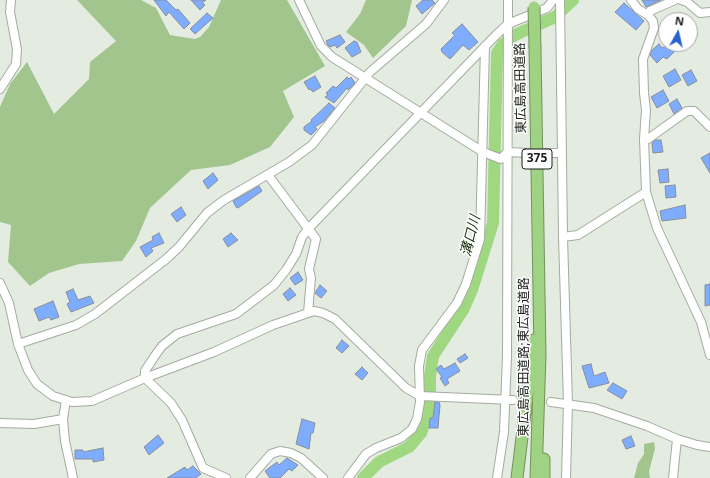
<!DOCTYPE html>
<meta charset="utf-8">
<style>
body{margin:0}
#map{position:relative;width:710px;height:478px;overflow:hidden;background:#e4ece1;font-family:"Noto Sans",sans-serif}
canvas{display:block}
.north{position:absolute;left:658px;top:12px;width:40px;height:40px;box-sizing:border-box;background:#fff;border:1px solid #a4a5a3;border-radius:50%;rotate:8deg;font-size:11px;font-weight:700;line-height:16px;text-align:center;color:#1c1e1a}
.north::after{content:'';display:block;margin:auto;width:14px;height:18px;background:#2562cf;clip-path:polygon(50% 0,100% 100%,50% 72%,0 100%)}
</style>
<div id="map">
<canvas width="710" height="478"></canvas>
<div class="north">N</div>
</div>
<script>
const context = document.querySelector('canvas').getContext('2d');
context.lineJoin = 'round';
function fillPath(path, color) { context.fillStyle = color; context.fill(path, 'evenodd'); }
const poly = rows => new Path2D(rows.map(r => 'M' + r).join(''));
function strokePath(path, color, width, dash) { context.strokeStyle = color; context.lineWidth = width; context.lineCap = dash ? 'butt' : 'round'; context.setLineDash(dash || []); context.stroke(path); }
function label(font, color, halo, rows, align = 'center') {
  context.font = font + ' "Noto Sans","Noto Sans JP",sans-serif'; context.lineWidth = 3; context.setLineDash([]); context.textBaseline = 'middle'; context.strokeStyle = halo; context.fillStyle = color; for (const [text, x, y, turn = 0] of rows) {
    context.save(); context.translate(x, y); context.rotate((+turn || 0) * Math.PI / 180); context.textAlign = isNaN(turn) ? turn : align; if (halo) context.strokeText(text, 0, 0); context.fillText(text, 0, 0); context.restore();
  }
}
fillPath(poly([
 [77,0,141,0,156,8,170,35,195,39,200,37,209,27,221,0,287,0,325,66,283,91,294,117,270,147,230,165,191,170,150,208,136,241,122,261,79,264,49,273,30,286,8,262,11,225,0,222,0,107,10,84,27,62,54,114,89,79,90,62,116,41],
 [366,0,412,0,406,26,373,58,364,45,346,32,360,14],
 [654,442,655,449,649,471,650,478,634,478,638,463,644,454,644,444]
]), '#a1c58d');
strokePath(poly([
 [363,478,379,462,409,447,421,433,430,408,430,376,433,356,463,310,472,290,493,223,497,53,503,44,515,35,555,17,573,0]
]), '#a0d881', 12);
const building = poly([
 [154,0,166,0,176,10,178,9,190,23,184,29,169,12,166,16,154,0],
 [191,0,206,0,202,3,205,5,200,10,191,0],
 [423,0,432,0,435,3,422,14,416,6,423,0],
 [642,0,661,0,646,7,642,0],
 [624,3,644,21,636,30,615,12,624,3],
 [207,13,213,18,195,34,190,29,207,13],
 [462,24,478,42,469,50,463,45,450,59,442,52,441,49,455,35,452,33,462,24],
 [340,35,345,42,337,48,335,45,330,47,328,45,326,41,340,35],
 [354,41,357,42,361,52,352,57,345,48,354,41],
 [659,44,662,48,669,44,676,50,667,59,663,57,657,63,650,55,652,50,659,44],
 [675,69,681,80,669,87,663,76,675,69],
 [691,70,697,81,688,86,682,75,691,70],
 [315,76,321,87,313,92,310,89,309,90,304,82,315,76],
 [347,77,349,79,351,77,355,83,348,90,347,88,334,103,325,97,328,95,326,93,333,86,336,88,347,77],
 [663,90,669,101,657,108,651,97,663,90],
 [677,99,682,108,674,114,669,104,677,99],
 [329,103,335,108,324,121,315,127,317,129,311,135,304,130,304,127,312,121,311,120,329,103],
 [655,140,661,140,663,152,653,153,652,143,655,140],
 [710,153,710,173,701,158,710,153],
 [668,169,669,182,660,183,658,170,668,169],
 [213,173,218,180,208,189,203,181,213,173],
 [675,185,676,197,666,198,665,186,675,185],
 [259,186,262,191,238,208,236,207,233,201,259,186],
 [685,205,686,218,662,221,660,211,685,205],
 [181,207,186,215,177,222,171,214,181,207],
 [159,233,164,243,151,248,153,251,146,257,140,247,153,240,152,237,159,233],
 [231,233,238,240,228,247,223,239,231,233],
 [298,272,303,280,295,285,290,278,298,272],
 [710,284,710,305,705,306,705,285,710,284],
 [320,285,327,291,321,298,315,293,320,285],
 [290,288,296,295,288,301,283,294,290,288],
 [73,289,78,300,90,296,94,303,71,312,67,304,70,302,66,292,73,289],
 [53,301,59,317,51,320,49,317,39,321,34,309,53,301],
 [342,340,349,346,342,353,336,348,342,340],
 [465,354,468,358,460,363,457,359,465,354],
 [455,363,460,371,447,379,449,383,445,386,440,378,442,377,436,369,441,365,444,369,455,363],
 [591,364,594,376,605,372,609,383,589,388,582,366,591,364],
 [362,367,368,373,362,380,355,374,362,367],
 [613,383,627,391,622,399,607,390,613,383],
 [435,402,439,402,440,405,438,428,429,428,430,418,433,418,435,402],
 [302,419,315,423,313,433,311,433,309,449,296,444,302,419],
 [158,435,164,443,149,455,144,447,158,435],
 [631,436,635,446,626,449,622,440,631,436],
 [103,448,104,460,93,462,93,459,75,459,75,450,83,450,83,452,103,448],
 [287,458,298,465,292,471,289,469,280,478,270,478,265,471,277,462,279,465,287,458],
 [193,466,201,474,196,478,167,478,185,467,187,470,193,466]
]);
fillPath(building, '#7eadff');
strokePath(building, '#888e99', 1);
strokePath(poly([
 [513,400,551,402]
]), '#bcc3b9', 8, [8, 4]);
const minor = poly([
 [299,0,321,46,332,57,483,152,501,159,507,152,530,153],
 [560,0,563,237,568,403,566,478],
 [631,0,638,9,648,15,653,21,654,28,643,59,644,93,646,110,644,139,646,192,657,228,701,322,710,355],
 [681,0,687,2,700,13,710,12],
 [648,15,650,11,675,0],
 [0,89,16,64,17,49,10,12,11,0],
 [644,139,648,139,687,111,694,111,710,127],
 [543,153,562,153],
 [268,175,316,239,309,269,311,278,308,313],
 [563,237,578,235,646,192],
 [0,283,9,303,18,344,28,370,37,384,53,396,72,402,92,401,145,378,214,352,273,325,314,311,323,313,335,319,406,388,420,396,513,400],
 [18,344,76,325,95,314,165,260,179,247,207,213,224,200,289,162,312,145,370,72,426,24,444,0],
 [66,400,63,419,65,441,73,478],
 [551,402,594,408,647,426,677,439,697,445,710,447],
 [0,423,34,424,63,419],
 [226,478,203,468,182,420,171,403,145,378,145,371,154,357,162,346,177,334,236,314,274,285,286,270,296,254,302,237,309,228,496,35,508,24,547,8,553,0],
 [250,478,271,454,280,451,291,453,301,458,323,478],
 [348,478,366,454,376,448,401,438,412,429,417,419,420,402,419,366,422,350,457,303,466,284,480,239,485,46],
 [497,478,504,432,507,356,508,0],
 [673,478,677,439]
]);
const highway = poly([
 [535,48,540,355,536,478],
 [544,459,544,478],
 [517,478,534,340]
]);
strokePath(minor, '#a4aba0', 10);
strokePath(highway, '#71935e', 13);
strokePath(minor, '#fff', 8);
strokePath(highway, '#9fd282', 11);
const highwayBridge = poly([
 [534,7,535,48]
]);
strokePath(highwayBridge, '#71935e', 13, []);
strokePath(highwayBridge, '#9fd282', 11);
for (const [x, y, w] of [
 [537,159,30]
]) { const box = new Path2D(); box.roundRect(x - w / 2, y - 10, w, 20, 3); context.fillStyle = '#fff'; context.fill(box); strokePath(box, '#1c1e1a', 1); }
label('bold 12px', '#1c1e1a', null, [
 ["375",537,159]
]);
label('13px', '#1c1e1a', '#fff', [
 ["東広島高田道路",521,88,-91],
 ["東広島高田道路;東広島道路",524,357,-90]
]);
label('italic 14px', '#1e3411', '#fff', [
 ["溝口川",471,236,-76]
]);
</script>
